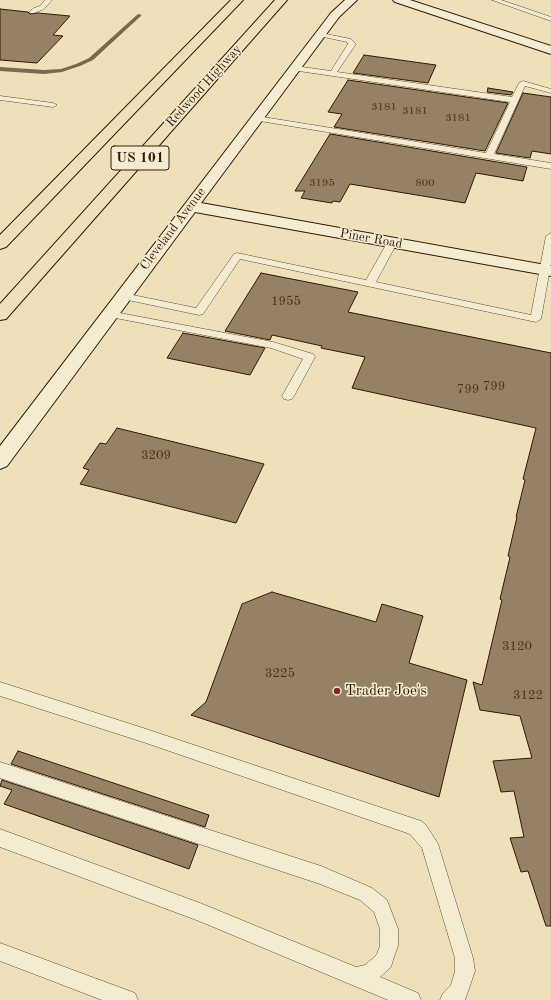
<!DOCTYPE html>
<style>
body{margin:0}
canvas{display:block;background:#eee1ba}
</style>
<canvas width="551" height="1000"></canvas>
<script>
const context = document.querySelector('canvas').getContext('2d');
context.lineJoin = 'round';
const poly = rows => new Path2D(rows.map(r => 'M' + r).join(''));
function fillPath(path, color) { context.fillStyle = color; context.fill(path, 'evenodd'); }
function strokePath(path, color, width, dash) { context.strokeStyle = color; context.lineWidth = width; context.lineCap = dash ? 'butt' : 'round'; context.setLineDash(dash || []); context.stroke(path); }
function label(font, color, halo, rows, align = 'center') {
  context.font = font + ' "Old Standard TT",serif'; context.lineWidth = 3; context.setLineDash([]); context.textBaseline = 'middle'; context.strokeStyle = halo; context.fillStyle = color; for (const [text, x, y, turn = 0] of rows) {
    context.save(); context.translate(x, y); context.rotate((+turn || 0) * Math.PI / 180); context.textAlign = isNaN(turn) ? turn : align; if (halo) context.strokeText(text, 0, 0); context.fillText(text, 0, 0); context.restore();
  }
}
fillPath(poly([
 [138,14,142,15,93,60,80,66,62,72,44,74,0,71,0,67,44,70,61,69,76,64,89,58,138,14]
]), '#7e684d');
const building = poly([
 [0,9,28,12,30,14,38,13,70,16,53,35,63,36,37,63,0,60,0,9],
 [364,55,436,65,428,83,353,73,364,55],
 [348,80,508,103,485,151,334,127,342,114,328,112,348,80],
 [488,88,513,92,511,95,487,92,488,88],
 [523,93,551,97,551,154,532,151,530,158,496,153,523,93],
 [330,134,527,167,523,181,476,173,465,203,350,184,340,202,333,201,332,203,301,198,305,191,295,191,330,134],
 [261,273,358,292,348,312,551,353,551,926,546,926,528,871,521,872,510,838,524,837,514,791,501,792,493,761,532,758,520,716,480,710,473,682,482,685,502,600,500,599,510,557,508,556,517,517,516,517,525,480,523,479,536,428,352,388,365,357,321,348,322,346,272,335,270,340,225,331,261,273],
 [183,333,265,348,250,375,167,358,183,333],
 [117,428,264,464,236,523,80,484,89,470,83,468,100,443,106,444,117,428],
 [272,592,376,622,382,604,423,616,409,663,467,680,439,797,191,715,206,702,242,604,272,592],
 [18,751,209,815,205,827,11,764,18,751],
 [2,780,198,845,189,869,4,804,12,790,0,786,2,780]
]);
fillPath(building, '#958164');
strokePath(building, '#341806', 1);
const service = poly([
 [45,0,52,0,44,9,34,13,30,13,30,11,34,8,40,6,45,0],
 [492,0,501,0,551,17,551,21,492,0],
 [321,33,351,39,356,44,337,72,512,97,519,83,523,81,551,89,551,93,525,86,494,154,551,163,551,169,254,120,253,118,257,116,486,153,510,102,292,70,291,68,295,66,331,71,348,44,347,42,319,36,319,34,321,33],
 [0,96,53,103,57,105,53,107,0,100,0,96],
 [551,233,551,263,541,319,536,322,240,259,203,314,199,315,123,299,118,296,123,293,196,308,234,254,237,253,366,280,387,243,392,240,397,243,376,282,531,315,546,236,551,233],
 [109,311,273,342,313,354,315,357,294,396,292,399,288,400,284,399,282,396,303,359,271,348,105,316,104,314,105,312,109,311],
 [0,682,146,729,421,821,426,825,438,844,473,958,475,971,465,1000,440,1000,443,993,451,985,455,971,455,958,422,848,410,834,146,743,0,696,0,682],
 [0,762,321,866,372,888,387,900,398,929,398,946,393,960,391,967,380,977,418,993,421,1000,388,1000,199,921,0,847,0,829,200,903,356,967,365,965,372,959,377,954,380,946,380,929,374,912,360,900,320,884,0,778,0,762],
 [0,943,135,993,138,1000,102,1000,0,961,0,943]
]);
const secondary = poly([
 [345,0,357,0,339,17,201,203,551,266,551,276,195,212,7,466,0,469,0,446,331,13,345,0],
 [393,0,410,0,551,46,551,54,395,2,393,0]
]);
const motorway = poly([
 [231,0,243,0,6,247,0,249,0,235,231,0],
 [275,0,287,0,6,319,0,320,0,304,275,0]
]);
strokePath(service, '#624a33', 1);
strokePath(secondary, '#341806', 2);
strokePath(motorway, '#341806', 2);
fillPath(service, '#f4ecd2');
fillPath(secondary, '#f4ecd2');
fillPath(motorway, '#eee1ba');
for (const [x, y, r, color] of [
 [337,691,4,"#8f2418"]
]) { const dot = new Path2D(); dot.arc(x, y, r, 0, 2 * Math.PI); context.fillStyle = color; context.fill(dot); strokePath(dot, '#f4ecd2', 1.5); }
label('11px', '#4c321e', null, [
 ["3181",384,107],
 ["3181",415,111],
 ["3181",458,118],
 ["3195",322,183],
 ["800",425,183]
]);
label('13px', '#341806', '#f4ecd2', [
 ["Redwood Highway",204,86,-48],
 ["Cleveland Avenue",173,229,-53],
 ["Piner Road",371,239,10]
]);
label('13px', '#4c321e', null, [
 ["1955",286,302],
 ["799",494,387],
 ["799",468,390],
 ["3209",156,456],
 ["3120",517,647],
 ["3225",280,674],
 ["3122",528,696]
]);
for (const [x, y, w] of [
 [140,158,58]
]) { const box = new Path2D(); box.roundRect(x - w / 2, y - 12, w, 24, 3); context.fillStyle = '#f4ecd2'; context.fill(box); strokePath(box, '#341806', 1); }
label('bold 14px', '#341806', null, [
 ["US 101",140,158]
]);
label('15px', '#341806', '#f4ecd2', [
 ["Trader Joe's",345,691]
], 'left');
</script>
